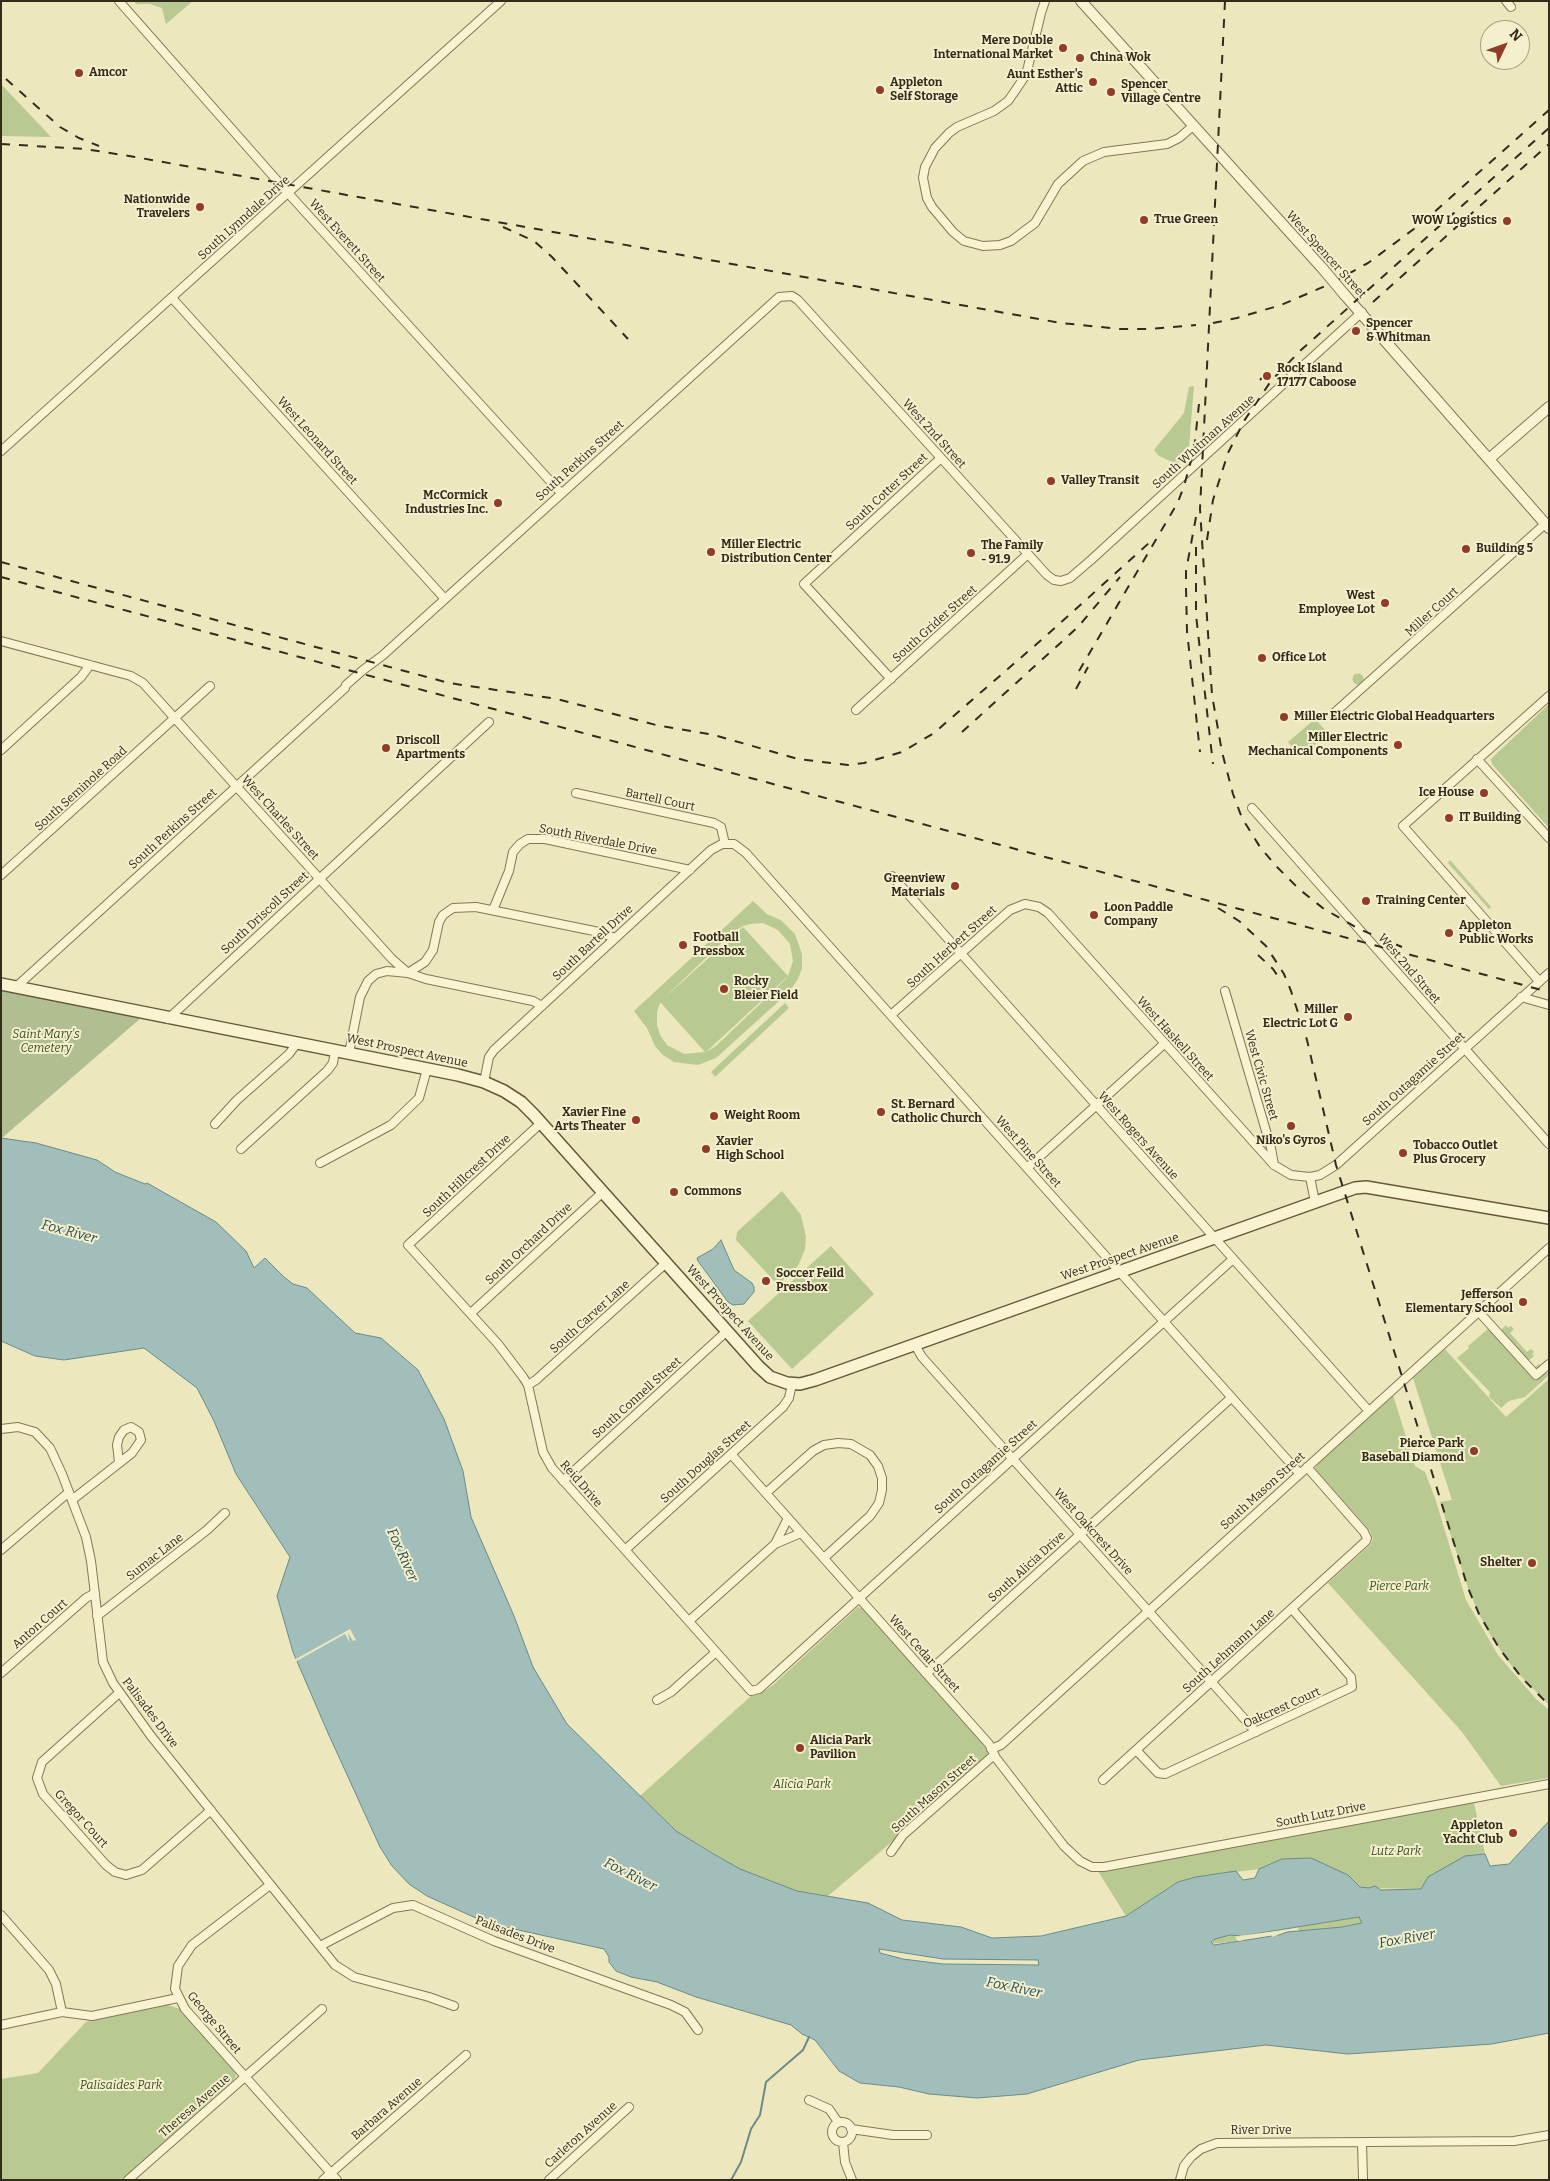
<!DOCTYPE html>
<style>
body{margin:0}
#map{position:relative;width:1550px;height:2181px;overflow:hidden;background:#ece7bd;font-family:Bitter,serif}
canvas{display:block}
.frame{position:absolute;inset:0;border:2px solid #332b1b;pointer-events:none}
.north{position:absolute;left:1480px;top:20px;width:50px;height:50px;box-sizing:border-box;background:#f4f0cd;border:1px solid #a7a186;border-radius:50%;rotate:48deg;font-size:14px;font-weight:700;line-height:20px;text-align:center;color:#332b1b}
.north::after{content:'';display:block;margin:auto;width:18px;height:22px;background:#913c29;clip-path:polygon(50% 0,100% 100%,50% 72%,0 100%)}
</style>
<div id="map">
<canvas width="1550" height="2181"></canvas>
<div class="frame"></div>
<div class="north">N</div>
</div>
<script>
const context = document.querySelector('canvas').getContext('2d');
context.lineJoin = 'round';
function fillPath(path, color) { context.fillStyle = color; context.fill(path, 'evenodd'); }
const poly = rows => new Path2D(rows.map(r => 'M' + r).join(''));
function strokePath(path, color, width, dash) { context.strokeStyle = color; context.lineWidth = width; context.lineCap = dash ? 'butt' : 'round'; context.setLineDash(dash || []); context.stroke(path); }
function label(font, color, halo, rows, align = 'center') {
  context.font = font + ' Bitter,serif'; context.lineWidth = 4; context.setLineDash([]); context.textBaseline = 'middle'; context.strokeStyle = halo; context.fillStyle = color; for (const [text, x, y, turn = 0] of rows) {
    context.save(); context.translate(x, y); context.rotate((+turn || 0) * Math.PI / 180); context.textAlign = isNaN(turn) ? turn : align; if (halo) context.strokeText(text, 0, 0); context.fillText(text, 0, 0); context.restore();
  }
}
fillPath(poly([
 [134,1,193,1,166,24,162,8,150,4,136,4],
 [1,84,51,137,1,136],
 [1194,386,1189,446,1185,459,1177,464,1159,456,1154,450,1184,413,1189,387],
 '1352.5 679a5.5 5.5 0 1 1 11 0a5.5 5.5 0 1 1-11 0Z',
 [1549,704,1549,828,1492,764,1491,759],
 [1315,719,1328,733,1301,757,1288,742],
 [1450,860,1491,907,1489,909,1448,863],
 [753,901,767,914,782,921,795,934,802,954,802,968,798,979,789,992,716,1058,698,1065,674,1062,663,1055,655,1046,647,1028,634,1011],
 [763,923,778,930,790,944,793,961,788,976,743,927,662,1000,734,931,743,926,750,924],
 [787,978,716,1046,706,1052,786,978],
 [660,1003,661,1003,705,1052,684,1054,667,1045,660,1035,657,1025,657,1012],
 [785,1003,789,1008,715,1077,711,1072],
 [782,1191,801,1215,806,1237,805,1249,798,1266,778,1285,736,1240,737,1232],
 [831,1246,874,1294,792,1369,748,1321],
 [1494,1324,1500,1331,1506,1325,1508,1328,1511,1326,1514,1329,1510,1333,1527,1352,1531,1349,1534,1352,1532,1354,1534,1356,1528,1361,1534,1368,1539,1364,1549,1375,1525,1397,1509,1401,1501,1408,1489,1397,1490,1392,1457,1358,1469,1348,1468,1346],
 [1445,1349,1506,1417,1549,1379,1549,1705,1513,1668,1492,1638,1479,1614,1468,1588,1440,1502,1452,1500,1413,1378],
 [1393,1395,1415,1466,1425,1472,1435,1498,1466,1600,1498,1655,1536,1699,1549,1710,1549,1778,1501,1786,1462,1732,1328,1583,1371,1544,1373,1538,1370,1531,1315,1469,1318,1463],
 [858,1607,863,1608,982,1742,988,1753,986,1757,907,1829,828,1896,797,1891,740,1869,676,1831,640,1796,751,1696,762,1693,773,1685],
 [1473,1798,1485,1854,1473,1855,1429,1878,1421,1889,1369,1888,1361,1887,1348,1875,1282,1859,1259,1869,1196,1877,1178,1882,1126,1916,1096,1868],
 [1360,1917,1362,1923,1342,1927,1299,1931,1298,1927],
 [1230,1935,1235,1935,1237,1941,1211,1944,1215,1939],
 [168,2005,180,2009,234,2070,236,2075,234,2080,121,2180,1,2180,1,2079,38,2073,86,2022]
]), '#b8c992');
fillPath(poly([
 [1,989,141,1018,2,1138,1,1138]
]), '#b0be92');
const water = poly([
 [1,1138,36,1143,97,1160,115,1172,145,1184,147,1183,216,1222,246,1251,254,1268,265,1258,284,1277,293,1284,307,1288,355,1333,381,1338,418,1370,444,1419,463,1471,471,1517,514,1616,533,1667,567,1724,676,1831,712,1853,740,1869,797,1891,868,1903,902,1920,961,1927,992,1938,1041,1936,1126,1916,1178,1882,1196,1877,1236,1871,1243,1880,1255,1878,1259,1869,1282,1859,1311,1858,1348,1875,1360,1887,1369,1888,1375,1886,1381,1890,1421,1889,1428,1877,1465,1856,1485,1854,1490,1866,1509,1864,1549,1821,1549,2033,1492,2044,1348,2054,1266,2045,1139,2060,1027,2094,977,2098,929,2094,899,2087,860,2083,839,2071,815,2040,802,2034,791,2025,696,1997,657,1982,631,1977,616,1971,609,1962,609,1957,604,1949,487,1923,427,1896,409,1884,392,1866,380,1847,328,1733,293,1652,277,1596,290,1557,236,1474,214,1421,197,1388,144,1348,64,1360,35,1356,1,1341,1,1138],
 [1359,1917,1362,1923,1342,1927,1287,1932,1279,1935,1214,1945,1211,1942,1215,1939,1230,1935,1242,1936,1359,1917],
 [879,1949,943,1959,1038,1960,1039,1965,943,1964,903,1959,880,1953,879,1949],
 [721,1240,734,1270,752,1283,754,1287,754,1292,744,1304,733,1305,728,1302,698,1261,697,1258,713,1249,721,1240]
]);
fillPath(water, '#a1bebb');
strokePath(water, '#698b89', 1);
fillPath(poly([
 [350,1629,356,1640,353,1641,348,1633,350,1643,345,1634,295,1662,294,1660],
 [1277,1931,1278,1935,1272,1937,1271,1934,1244,1938,1244,1940,1239,1941,1238,1939,1242,1938,1238,1936]
]), '#ece7bd');
strokePath(poly([
 [731,2180,741,2162,751,2129,760,2115,766,2082,803,2050,809,2037]
]), '#698b89', 2);
const minor = poly([
 [119,1,288,193,561,493],
 [1045,1,1041,13,1028,67,1025,76,1015,91,1008,101,994,111,957,127,949,133,935,148,925,167,923,178,927,198,932,207,953,232,964,241,983,246,1000,245,1011,241,1035,223,1058,184,1083,161,1104,152,1167,144,1179,138,1193,126],
 [1506,1,1511,7],
 [172,298,445,599],
 [1,451,501,1],
 [1,641,131,676,143,683,392,959,408,973,426,979,533,1001,542,1006],
 [891,679,804,584,941,458],
 [856,710,1028,554],
 [1333,714,1545,524],
 [1,750,81,677,90,665],
 [1477,759,1549,838],
 [576,793,714,823,721,827,725,844],
 [1252,808,1549,1144],
 [1,875,210,686],
 [892,876,1368,1410],
 [493,910,509,871,513,852,520,844,528,839,545,839,690,870],
 [1539,981,1403,826,1549,696],
 [16,987,345,688,346,685,363,670,382,656,779,297,792,296,798,300,1047,575,1054,580,1061,581,1070,578,1091,560,1362,312],
 [1225,991,1271,1148,1274,1165],
 [1521,997,1549,1005],
 [891,1015,1010,910,1025,904,1039,907,1048,913,1274,1165,1291,1175,1310,1177,1320,1175,1336,1165,1549,973],
 [168,1019,489,722],
 [349,1053,360,997,368,981,376,974,387,971,408,973,425,962,433,950,439,922,443,915,453,908,476,907,599,932,615,938],
 [484,1082,489,1057,494,1050,711,850,722,844,734,844,746,853,1300,1474],
 [541,1123,408,1245,498,1344,523,1377,528,1385,543,1452,552,1468,751,1691,759,1689,1233,1259],
 [215,1124,237,1100,289,1054,297,1043],
 [241,1149,327,1071,333,1063,335,1050],
 [320,1163,391,1125,419,1098,427,1069],
 [1027,1168,1164,1044],
 [1310,1177,1315,1202],
 [1478,1311,1536,1375,1549,1364],
 [471,1313,603,1192],
 [915,1345,922,1357,1256,1732],
 [528,1385,536,1380,666,1263],
 [1,1429,18,1427,35,1432,50,1448,62,1474,86,1537,91,1561,103,1662,113,1683,151,1736,335,1965,354,1977,429,1997,454,2006],
 [731,1454,989,1744,996,1758,1064,1846,1080,1861,1092,1867,1104,1867,1549,1784],
 [563,1481,727,1331],
 [766,1493,813,1451,824,1445,838,1443,851,1444,870,1455,878,1466,882,1478,882,1490,879,1503,870,1516,824,1558],
 [72,1500,132,1453,141,1440,139,1432,131,1427,124,1430,119,1437,117,1445,119,1462],
 [775,1544,801,1533],
 [1,1550,69,1492],
 [625,1550,783,1407,789,1398,792,1384],
 [97,1616,207,1530,225,1513],
 [689,1621,775,1544,788,1518],
 [1,1673,86,1598,95,1593],
 [927,1673,1231,1398],
 [119,1693,42,1762,37,1778,43,1794,106,1865,115,1872,126,1875,142,1870,211,1810],
 [657,1700,671,1692,716,1652],
 [991,1749,1001,1745,1549,1248],
 [1136,1750,1158,1773,1165,1774,1352,1687,1351,1677,1292,1609],
 [1103,1780,1366,1541,1367,1538,1364,1532,1307,1467],
 [891,1852,903,1835,994,1755],
 [270,1885,192,1945,178,1966,175,1989,185,2009,337,2180],
 [1,1915,49,1970,56,1984,62,2012],
 [320,1946,393,1908,413,1905,494,1941,671,2005,685,2012,698,2030],
 [1,2025,62,2012,92,2016,178,1998],
 [809,2100,829,2109,838,2122],
 '832 2132a10 10 0 1 1 20 0a10 10 0 1 1-20 0Z',
 [851,2129,893,2135,927,2135],
 [843,2142,845,2162,852,2180],
 [1362,2142,1363,2180],
 [128,2180,322,2009],
 [323,2180,466,2055],
 [549,2180,629,2107],
 [1180,2180,1184,2166,1191,2157,1201,2149,1217,2143,1514,2141,1549,2135]
]);
const tertiary = poly([
 [1081,1,1323,269],
 [1344,294,1549,528],
 [1489,459,1549,407]
]);
const secondary = poly([
 [1,984,458,1075,484,1082,504,1091,521,1102,534,1115,758,1366,770,1377,787,1383,800,1384,815,1380,1355,1188,1366,1187,1549,1218]
]);
strokePath(minor, '#837757', 10);
strokePath(tertiary, '#837757', 12);
strokePath(secondary, '#65583a', 14);
strokePath(minor, '#f8f3d0', 8);
strokePath(tertiary, '#f8f3d0', 10);
strokePath(secondary, '#f8f3d0', 11);
strokePath(poly([
 [1225,1,1200,509,1212,695,1222,752,1233,794,1242,818,1260,847,1276,866,1299,889,1324,909,1359,929,1402,947],
 [6,79,60,127,79,138,99,146],
 [1,144,85,149,135,157,1061,323,1120,329,1149,329,1196,325],
 [503,227,534,241,552,257,628,339],
 [1373,302,1549,144],
 [1213,323,1237,318,1281,305,1330,284,1368,263,1422,223,1549,110],
 [1260,380,1269,370],
 [1196,517,1186,571,1186,588,1187,631,1200,752],
 [1207,540,1213,500,1228,453,1244,421,1271,381,1301,350,1549,128],
 [1196,547,1196,615,1213,764],
 [1,562,449,683,557,699,656,725,714,735,798,759,848,765,864,763,902,752,934,733,1047,635,1150,542],
 [1,577,1549,992],
 [1079,671,1178,502,1184,486,1194,450,1199,404],
 [1076,689,1088,667],
 [962,732,1078,627,1120,577],
 [1218,908,1239,921,1266,946,1284,974,1291,991,1307,1040,1336,1165,1468,1588,1479,1614,1499,1648,1522,1678,1549,1705],
 [1258,955,1273,969,1279,978]
]), '#332b1b', 2, [9, 9]);
const tertiaryBridge = poly([
 [1323,269,1344,294]
]);
strokePath(tertiaryBridge, '#837757', 12, []);
strokePath(tertiaryBridge, '#f8f3d0', 10);
for (const [x, y, r, color] of [
 [1063,48,5,"#913c29"],
 [1080,58,5,"#913c29"],
 [79,73,5,"#913c29"],
 [1093,82,5,"#913c29"],
 [880,90,5,"#913c29"],
 [1111,92,5,"#913c29"],
 [200,207,5,"#913c29"],
 [1144,220,5,"#913c29"],
 [1507,221,5,"#913c29"],
 [1356,331,5,"#913c29"],
 [1267,376,5,"#913c29"],
 [1051,481,5,"#913c29"],
 [498,503,5,"#913c29"],
 [1466,549,5,"#913c29"],
 [711,552,5,"#913c29"],
 [971,553,5,"#913c29"],
 [1385,603,5,"#913c29"],
 [1262,658,5,"#913c29"],
 [1284,717,5,"#913c29"],
 [1398,745,5,"#913c29"],
 [386,748,5,"#913c29"],
 [1484,793,5,"#913c29"],
 [1449,818,5,"#913c29"],
 [955,886,5,"#913c29"],
 [1366,901,5,"#913c29"],
 [1094,915,5,"#913c29"],
 [1449,933,5,"#913c29"],
 [683,945,5,"#913c29"],
 [724,989,5,"#913c29"],
 [1348,1017,5,"#913c29"],
 [881,1112,5,"#913c29"],
 [714,1116,5,"#913c29"],
 [636,1120,5,"#913c29"],
 [1291,1126,5,"#913c29"],
 [706,1149,5,"#913c29"],
 [1403,1153,5,"#913c29"],
 [674,1192,5,"#913c29"],
 [766,1281,5,"#913c29"],
 [1523,1302,5,"#913c29"],
 [1474,1451,5,"#913c29"],
 [1532,1563,5,"#913c29"],
 [800,1748,5,"#913c29"],
 [1513,1833,5,"#913c29"]
]) { const dot = new Path2D(); dot.arc(x, y, r, 0, 2 * Math.PI); context.fillStyle = color; context.fill(dot); strokePath(dot, '#f4f0cd', 2); }
label('bold 12px', '#332b1b', '#f4f0cd', [
 ["Mere Double",1053,41,"right"],
 ["International Market",1053,55,"right"],
 ["China Wok",1090,58],
 ["Amcor",89,73],
 ["Aunt Esther's",1083,75,"right"],
 ["Attic",1083,89,"right"],
 ["Appleton",890,83],
 ["Self Storage",890,97],
 ["Spencer",1121,85],
 ["Village Centre",1121,99],
 ["Nationwide",190,200,"right"],
 ["Travelers",190,214,"right"],
 ["True Green",1154,220],
 ["WOW Logistics",1497,221,"right"],
 ["Spencer",1366,324],
 ["& Whitman",1366,338],
 ["Rock Island",1277,369],
 ["17177 Caboose",1277,383],
 ["Valley Transit",1061,481],
 ["McCormick",488,496,"right"],
 ["Industries Inc.",488,510,"right"],
 ["Miller Electric",721,545],
 ["Distribution Center",721,559],
 ["The Family",981,546],
 ["- 91.9",981,560],
 ["Building 5",1476,549],
 ["West",1375,596,"right"],
 ["Employee Lot",1375,610,"right"],
 ["Office Lot",1272,658],
 ["Miller Electric Global Headquarters",1294,717],
 ["Miller Electric",1388,738,"right"],
 ["Mechanical Components",1388,752,"right"],
 ["Driscoll",396,741],
 ["Apartments",396,755],
 ["Ice House",1474,793,"right"],
 ["IT Building",1459,818],
 ["Greenview",945,879,"right"],
 ["Materials",945,893,"right"],
 ["Training Center",1376,901],
 ["Loon Paddle",1104,908],
 ["Company",1104,922],
 ["Appleton",1459,926],
 ["Public Works",1459,940],
 ["Football",693,938],
 ["Pressbox",693,952],
 ["Rocky",734,982],
 ["Bleier Field",734,996],
 ["Miller",1338,1010,"right"],
 ["Electric Lot G",1338,1024,"right"],
 ["St. Bernard",891,1105],
 ["Catholic Church",891,1119],
 ["Xavier Fine",626,1113,"right"],
 ["Arts Theater",626,1127,"right"],
 ["Weight Room",724,1116],
 ["Niko's Gyros",1291,1141,"center"],
 ["Xavier",716,1142],
 ["High School",716,1156],
 ["Tobacco Outlet",1413,1146],
 ["Plus Grocery",1413,1160],
 ["Commons",684,1192],
 ["Soccer Feild",776,1274],
 ["Pressbox",776,1288],
 ["Jefferson",1513,1295,"right"],
 ["Elementary School",1513,1309,"right"],
 ["Pierce Park",1464,1444,"right"],
 ["Baseball Diamond",1464,1458,"right"],
 ["Shelter",1522,1563,"right"],
 ["Alicia Park",810,1741],
 ["Pavilion",810,1755],
 ["Appleton",1503,1826,"right"],
 ["Yacht Club",1503,1840,"right"]
], 'left');
label('12px', '#332b1b', '#f4f0cd', [
 ["South Lynndale Drive",244,218,-42],
 ["West Everett Street",347,241,48],
 ["West Spencer Street",1326,255,48],
 ["West 2nd Street",934,434,48],
 ["West Leonard Street",317,441,48],
 ["South Whitman Avenue",1204,442,-42],
 ["South Perkins Street",580,461,-42],
 ["South Cotter Street",887,492,-43],
 ["Miller Court",1432,612,-42],
 ["South Grider Street",935,624,-42],
 ["South Seminole Road",81,789,-42],
 ["Bartell Court",660,800,12],
 ["West Charles Street",280,818,48],
 ["South Perkins Street",173,829,-42],
 ["South Riverdale Drive",598,840,11],
 ["South Driscoll Street",265,913,-43],
 ["South Bartell Drive",593,943,-43],
 ["South Herbert Street",952,947,-42],
 ["West 2nd Street",1409,969,49],
 ["West Haskell Street",1175,1039,48],
 ["West Prospect Avenue",407,1051,12],
 ["West Civic Street",1261,1075,74],
 ["South Outagamie Street",1414,1079,-42],
 ["West Rogers Avenue",1138,1136,48],
 ["West Pine Street",1028,1152,48],
 ["South Hillcrest Drive",467,1176,-43],
 ["South Orchard Drive",529,1244,-43],
 ["West Prospect Avenue",1120,1257,-19],
 ["West Prospect Avenue",730,1313,48],
 ["South Carver Lane",590,1317,-42],
 ["South Connell Street",637,1398,-42],
 ["South Douglas Street",706,1462,-42],
 ["South Outagamie Street",986,1467,-42],
 ["Reid Drive",581,1484,49],
 ["South Mason Street",1263,1491,-42],
 ["West Oakcrest Drive",1093,1532,48],
 ["Sumac Lane",155,1557,-38],
 ["South Alicia Drive",1027,1567,-42],
 ["Anton Court",40,1624,-41],
 ["South Lehmann Lane",1229,1651,-42],
 ["West Cedar Street",924,1654,48],
 ["Oakcrest Court",1282,1708,-24],
 ["Palisades Drive",150,1713,53],
 ["South Mason Street",934,1794,-42],
 ["South Lutz Drive",1321,1815,-11],
 ["Gregor Court",81,1819,48],
 ["Palisades Drive",515,1935,21],
 ["George Street",214,2023,50],
 ["Theresa Avenue",195,2106,-41],
 ["Barbara Avenue",387,2109,-41],
 ["River Drive",1261,2131],
 ["Carleton Avenue",581,2135,-42]
]);
label('italic 12px', '#3b4f22', '#f4f0cd', [
 ["Saint Mary's",46,1035],
 ["Cemetery",46,1049],
 ["Pierce Park",1399,1587],
 ["Alicia Park",802,1785],
 ["Lutz Park",1396,1852],
 ["Palisaides Park",121,2086]
]);
label('italic 14px', '#2b4e53', '#f4f0cd', [
 ["Fox River",69,1232,15],
 ["Fox River",402,1555,66],
 ["Fox River",630,1875,27],
 ["Fox River",1407,1939,-10],
 ["Fox River",1014,1988,12]
]);
</script>
